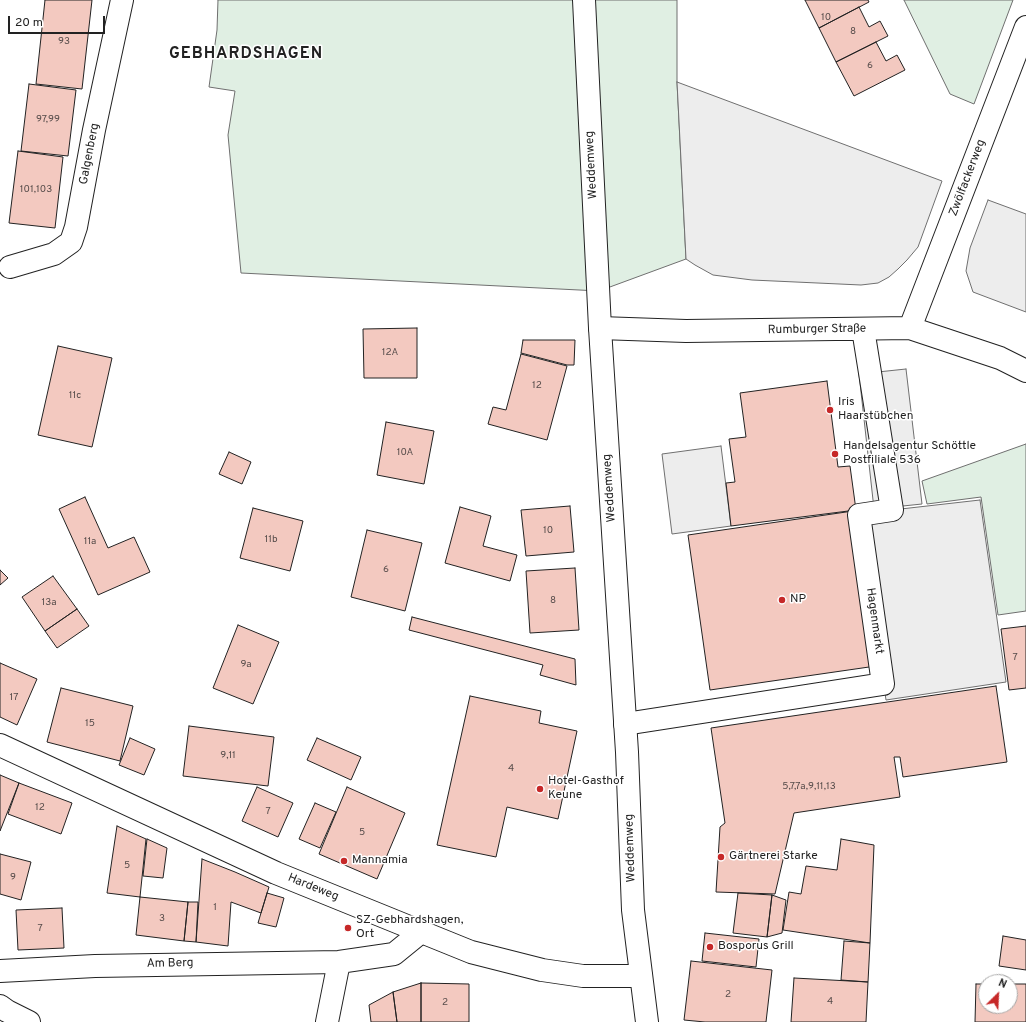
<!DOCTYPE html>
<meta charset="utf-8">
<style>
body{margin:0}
#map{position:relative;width:1026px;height:1022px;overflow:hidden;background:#fff;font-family:Overpass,sans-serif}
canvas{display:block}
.north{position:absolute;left:978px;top:974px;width:40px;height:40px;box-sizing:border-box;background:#fff;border:1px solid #a7a7a7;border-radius:50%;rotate:24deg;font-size:11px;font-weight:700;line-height:16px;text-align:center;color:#222}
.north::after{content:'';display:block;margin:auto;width:14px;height:18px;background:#c62828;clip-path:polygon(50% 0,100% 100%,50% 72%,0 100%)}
.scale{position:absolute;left:8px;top:16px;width:97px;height:18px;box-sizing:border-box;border:2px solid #222;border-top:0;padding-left:5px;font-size:12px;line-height:14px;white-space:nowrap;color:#222;-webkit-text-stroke:3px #fff;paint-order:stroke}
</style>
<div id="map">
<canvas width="1026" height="1022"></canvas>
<div class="north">N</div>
<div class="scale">20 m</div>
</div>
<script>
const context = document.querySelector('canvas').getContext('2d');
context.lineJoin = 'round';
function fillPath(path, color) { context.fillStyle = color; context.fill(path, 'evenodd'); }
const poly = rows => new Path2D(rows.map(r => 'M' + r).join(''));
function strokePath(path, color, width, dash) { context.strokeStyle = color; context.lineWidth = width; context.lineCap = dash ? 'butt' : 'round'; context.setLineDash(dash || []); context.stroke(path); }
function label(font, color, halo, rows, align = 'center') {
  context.font = font + ' Overpass,sans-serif'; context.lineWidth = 3; context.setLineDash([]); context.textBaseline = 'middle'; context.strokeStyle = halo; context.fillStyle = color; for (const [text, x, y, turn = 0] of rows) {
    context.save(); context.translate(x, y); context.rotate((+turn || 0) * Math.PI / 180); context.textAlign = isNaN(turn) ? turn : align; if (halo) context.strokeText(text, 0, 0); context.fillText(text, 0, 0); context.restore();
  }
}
const green = poly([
 [218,0,677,0,677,82,686,259,599,291,241,273,228,135,235,91,209,87,217,30,218,0],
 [904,0,1013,0,974,104,950,94,904,0],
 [1026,444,1026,611,998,615,981,497,927,504,922,481,1026,444]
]);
fillPath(green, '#e0efe3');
strokePath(green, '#6f6f6f', 1);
const parking = poly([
 [677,82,942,181,918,247,907,260,898,269,889,277,878,283,861,285,752,280,713,275,695,265,686,259,677,82],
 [988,200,1026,214,1026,312,973,292,966,271,970,248,988,200],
 [906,369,922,504,874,509,859,374,906,369],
 [721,446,731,526,672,534,662,454,721,446],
 [980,500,1006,682,886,700,859,515,892,510,980,500]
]);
fillPath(parking, '#ededed');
strokePath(parking, '#6f6f6f', 1);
const building = poly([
 [45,0,92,0,82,89,36,84,45,0],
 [805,0,868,0,869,2,819,28,805,0],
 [859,7,869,27,880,21,888,36,836,62,819,28,859,7],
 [876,42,886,61,897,55,905,70,854,96,836,62,876,42],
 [29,84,76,90,68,156,21,151,29,84],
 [18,151,63,157,55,228,9,223,18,151],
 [417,328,417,378,364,378,363,329,417,328],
 [523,340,575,340,574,365,567,365,521,353,523,340],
 [58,346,112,358,92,447,38,435,58,346],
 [521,354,567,366,547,440,488,424,493,407,506,410,521,354],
 [827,381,838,467,850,466,856,510,731,526,726,483,735,482,729,439,746,437,740,393,827,381],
 [386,422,434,431,424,484,377,475,386,422],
 [229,452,251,462,242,484,219,474,229,452],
 [85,497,108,548,134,537,150,572,98,595,59,509,85,497],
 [570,506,574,552,526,556,521,510,570,506],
 [460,507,491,516,483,546,517,555,510,581,445,563,460,507],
 [253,508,303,521,290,571,240,558,253,508],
 [853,511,876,666,710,690,688,535,853,511],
 [367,530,422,543,405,611,351,597,367,530],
 [575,568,579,630,530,633,526,571,575,568],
 [0,570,8,578,0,585,0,570],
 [53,576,77,609,45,631,22,597,53,576],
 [77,609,89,626,57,648,45,631,77,609],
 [412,617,575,659,576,685,540,675,543,665,409,630,412,617],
 [238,625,279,642,253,704,213,688,238,625],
 [1026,626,1026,688,1009,690,1001,629,1026,626],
 [0,663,37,679,17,725,0,717,0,663],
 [996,686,1007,762,903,777,900,757,894,757,900,797,794,813,775,894,716,892,720,827,725,823,711,728,996,686],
 [61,688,133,706,120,761,47,742,61,688],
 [470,696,541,711,539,723,577,731,558,819,507,807,496,857,437,845,470,696],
 [189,726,274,737,268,786,183,776,189,726],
 [130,738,155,749,144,775,119,765,130,738],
 [317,738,361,757,351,780,307,760,317,738],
 [0,775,19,783,0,831,0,775],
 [19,783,72,803,61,834,8,814,19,783],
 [257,787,293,803,278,837,242,821,257,787],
 [347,787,405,813,377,879,319,854,347,787],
 [315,803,336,812,320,848,299,839,315,803],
 [117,826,146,839,140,897,107,893,117,826],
 [147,839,167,848,163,878,143,876,147,839],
 [841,839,874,845,870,943,783,930,789,892,801,894,806,866,837,870,841,839],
 [0,854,31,862,21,900,0,894,0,854],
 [202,859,235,872,269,887,261,913,231,902,228,946,196,942,202,859],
 [267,893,284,898,276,927,258,923,267,893],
 [738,893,772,895,767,937,733,933,738,893],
 [772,895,786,900,782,933,767,937,772,895],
 [140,897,188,902,184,941,136,935,140,897],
 [188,902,198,902,196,942,184,941,188,902],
 [62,908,64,948,18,950,16,910,62,908],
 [705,933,759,939,756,967,702,961,705,933],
 [1003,936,1026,940,1026,970,999,966,1003,936],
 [844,941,870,943,868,982,841,980,844,941],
 [691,961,772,970,766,1022,705,1022,684,1020,691,961],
 [794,978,868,982,866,1022,791,1022,794,978],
 [421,983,421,1022,397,1022,393,992,421,983],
 [421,983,469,984,469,1022,421,1022,421,983],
 [976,984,986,984,986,1006,1010,1006,1010,984,1026,984,1026,1022,975,1022,976,984],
 [393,992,397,1022,371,1022,369,1005,393,992]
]);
fillPath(building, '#f3c9c0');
strokePath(building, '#222', 1);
const street = poly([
 [10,267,54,254,71,242,76,227,94,130,122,0],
 [600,328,686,331,910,328,1000,358,1026,371],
 [910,328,1026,27],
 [625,724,883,684,859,515,892,510,863,329],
 [0,745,276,873,471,952,542,970,583,976,641,976],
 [0,971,95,966,339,962,394,954,421,932],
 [0,1006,7,1011,29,1022],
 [327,1022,339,962]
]);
const secondary = poly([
 [584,0,600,328,627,752,633,910,647,1022]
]);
strokePath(street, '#222', 24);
strokePath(secondary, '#222', 24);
strokePath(street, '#fff', 22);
strokePath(secondary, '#fff', 22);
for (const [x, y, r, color] of [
 [830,410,4,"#c62828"],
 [835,454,4,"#c62828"],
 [782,600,4,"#c62828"],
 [540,789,4,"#c62828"],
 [721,857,4,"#c62828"],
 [344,861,4,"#c62828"],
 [348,928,4,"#c62828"],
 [710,947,4,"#c62828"]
]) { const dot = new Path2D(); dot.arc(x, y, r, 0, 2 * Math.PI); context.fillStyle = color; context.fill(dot); strokePath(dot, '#fff', 1.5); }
label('10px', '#564c4a', null, [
 ["10",826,18],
 ["8",853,32],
 ["93",64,42],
 ["6",870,66],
 ["97,99",48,120],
 ["101,103",36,190],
 ["12A",390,353],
 ["12",537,386],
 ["11c",75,396],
 ["10A",405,453],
 ["10",548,531],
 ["11b",271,540],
 ["11a",90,542],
 ["6",386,570],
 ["8",553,601],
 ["13a",49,603],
 ["7",1015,658],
 ["9a",246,665],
 ["17",14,698],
 ["15",90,724],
 ["9,11",228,756],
 ["4",511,769],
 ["5,7,7a,9,11,13",809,787],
 ["12",40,808],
 ["7",268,812],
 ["5",362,833],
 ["5",127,866],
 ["9",13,878],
 ["1",215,908],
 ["3",162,919],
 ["7",40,929],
 ["2",728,995],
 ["4",830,1002],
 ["2",445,1003]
]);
label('12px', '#222', '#fff', [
 ["Galgenberg",90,154,-79],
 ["Weddemweg",592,165,-93],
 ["Zwölfackerweg",968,178,-69],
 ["Rumburger Straße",817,330,-1],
 ["Weddemweg",610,488,-94],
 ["Hagenmarkt",874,621,82],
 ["Weddemweg",631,848,-92],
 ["Hardeweg",313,888,22],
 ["Am Berg",170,964,-1]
]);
label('12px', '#222', '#fff', [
 ["Iris",838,403],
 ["Haarstübchen",838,417],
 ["Handelsagentur Schöttle",843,447],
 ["Postfiliale 536",843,461],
 ["NP",790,600],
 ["Hotel-Gasthof",548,782],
 ["Keune",548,796],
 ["Gärtnerei Starke",729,857],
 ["Mannamia",352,861],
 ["SZ-Gebhardshagen,",356,921],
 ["Ort",356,935],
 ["Bosporus Grill",718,947]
], 'left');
context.letterSpacing = '1px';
label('bold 16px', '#222', '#fff', [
 ["GEBHARDSHAGEN",246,55]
]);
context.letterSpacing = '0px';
</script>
